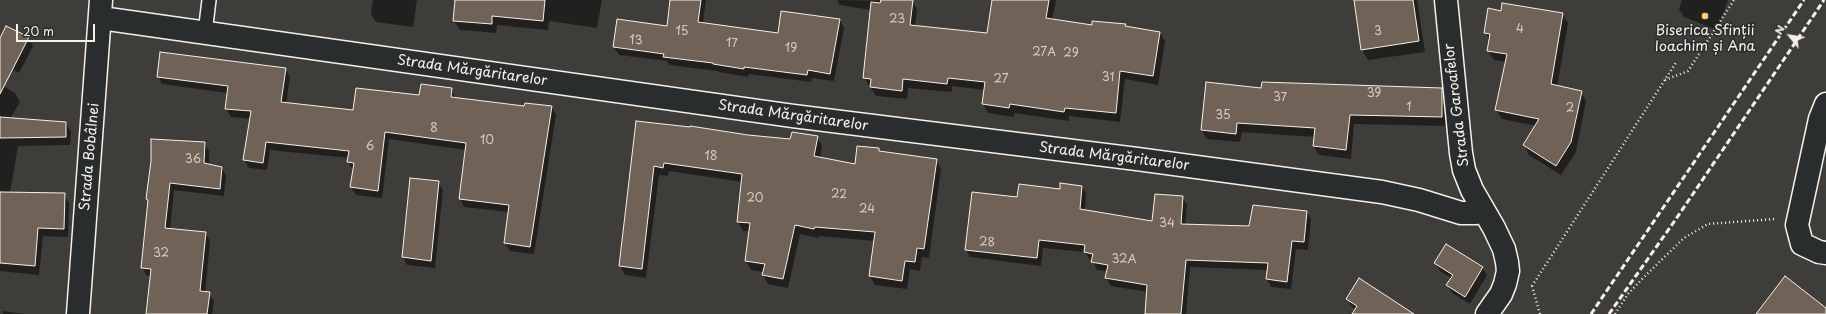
<!DOCTYPE html>
<meta charset="utf-8">
<style>
body{margin:0}
#map{position:relative;width:1826px;height:314px;overflow:hidden;background:#3f3d3a;font-family:"Playpen Sans",sans-serif}
canvas{display:block}
.north{position:absolute;left:1770px;top:16px;width:40px;height:40px;-webkit-text-stroke:3px #2a2d2e;paint-order:stroke;rotate:300deg;font-size:11px;font-weight:700;line-height:16px;text-align:center;color:#f4f1e8}
.north::after{content:'';display:block;margin:auto;width:14px;height:18px;background:#f4f1e8;clip-path:polygon(50% 0,100% 100%,50% 72%,0 100%)}
.scale{position:absolute;left:16px;top:24px;width:79px;height:18px;box-sizing:border-box;border:2px solid #f4f1e8;border-top:0;padding-left:5px;font-size:12px;line-height:14px;white-space:nowrap;color:#f4f1e8;-webkit-text-stroke:3px #2a2d2e;paint-order:stroke}
</style>
<div id="map">
<canvas width="1826" height="314"></canvas>
<div class="north">N</div>
<div class="scale">20 m</div>
</div>
<script>
const context = document.querySelector('canvas').getContext('2d');
context.lineJoin = 'round';
function fillPath(path, color) { context.fillStyle = color; context.fill(path, 'evenodd'); }
const poly = rows => new Path2D(rows.map(r => 'M' + r).join(''));
function strokePath(path, color, width, dash) { context.strokeStyle = color; context.lineWidth = width; context.lineCap = dash ? 'butt' : 'round'; context.setLineDash(dash || []); context.stroke(path); }
function label(font, color, halo, rows, align = 'center') {
  context.font = font + ' "Playpen Sans",sans-serif'; context.lineWidth = 3; context.setLineDash([]); context.textBaseline = 'middle'; context.strokeStyle = halo; context.fillStyle = color; for (const [text, x, y, turn = 0] of rows) {
    context.save(); context.translate(x, y); context.rotate((+turn || 0) * Math.PI / 180); context.textAlign = isNaN(turn) ? turn : align; if (halo) context.strokeText(text, 0, 0); context.fillText(text, 0, 0); context.restore();
  }
}
fillPath(poly([
 [373,0,417,0,413,27,376,22,371,14],
 [456,0,602,0,597,28,549,21,548,30,497,25,496,33,460,30,454,21],
 [671,0,706,0,703,23,778,34,840,20,844,28,834,81,812,78,811,82,749,74,748,77,719,72,718,71,669,65,667,61,619,55,614,47,667,27],
 [837,0,912,1,917,9,915,27,988,34,993,0,1056,0,1052,20,1093,26,1125,25,1126,27,1160,33,1165,41,1158,85,1125,79,1120,122,1069,116,1069,121,1014,113,1014,117,988,113,983,104,985,90,952,86,952,92,908,88,907,99,876,96,864,78,871,10,840,5],
 [1355,0,1417,0,1425,52,1368,60,1362,50],
 [1682,0,1728,0,1717,30,1684,17,1679,9],
 [1502,12,1562,14,1568,23,1557,87,1581,92,1586,101,1576,152,1561,175,1529,155,1524,145,1536,126,1502,119,1496,110,1506,62,1494,60,1488,51,1490,41,1485,32],
 [28,38,33,46,19,73,0,63,0,40],
 [285,69,290,77,286,104,354,111,451,89,456,99,525,107,552,107,556,115,534,254,510,251,505,243,509,212,464,207,460,199,466,150,389,139,382,198,356,195,351,187,353,170,348,162,349,158,270,150,267,170,249,168,244,160,251,119,231,117,226,109,228,93,162,84,158,76],
 [0,84,15,93,20,102,10,119,66,123,71,132,70,145,18,146,10,193,64,194,69,203,68,237,43,236,39,275,0,271],
 [1262,89,1441,89,1447,98,1447,126,1354,124,1351,159,1319,155,1314,146,1315,137,1242,132,1240,142,1207,139,1202,130],
 [637,122,791,140,817,137,822,146,820,158,856,165,879,149,880,153,936,160,941,169,929,258,922,257,920,271,910,269,907,289,875,285,870,276,875,241,819,236,819,238,800,234,788,288,768,284,763,275,764,272,751,270,746,261,750,231,743,231,738,222,742,182,669,171,668,176,659,175,646,278,625,275,620,266],
 [204,143,209,151,209,165,222,168,226,176,224,196,174,190,170,229,205,233,210,241,205,293,209,293,214,301,212,314,147,314,151,276,147,276,142,268,149,203,147,199],
 [411,179,438,182,443,190,435,268,407,265,403,257],
 [1082,186,1086,194,1085,210,1153,222,1182,197,1187,205,1185,225,1250,227,1306,211,1311,219,1308,250,1296,249,1291,289,1271,287,1267,279,1268,270,1190,267,1186,314,1146,314,1148,292,1111,286,1106,278,1107,271,1097,270,1093,261,1090,260,1085,252,1043,248,1041,266,970,257,966,249,1018,198],
 [1435,263,1482,267,1487,275,1470,304,1452,293,1447,285,1451,278,1440,271],
 [1347,299,1413,314,1353,314,1356,310,1352,307],
 [3,311,25,314,3,314]
]), '#0007');
const building = poly([
 [455,0,545,0,543,21,492,16,492,24,453,21,455,0],
 [670,0,701,0,698,22,778,33,781,11,840,19,830,74,808,70,807,75,744,67,744,69,713,64,713,63,663,57,664,54,613,47,617,19,667,26,670,0],
 [881,0,913,0,910,25,987,33,992,0,1049,0,1046,18,1092,25,1092,21,1126,24,1125,26,1160,32,1153,76,1120,71,1116,113,1065,108,1064,112,1010,104,1009,108,982,104,985,82,948,78,947,84,903,79,902,91,870,87,871,79,863,78,871,2,880,3,881,0],
 [1354,0,1413,0,1419,41,1361,50,1354,0],
 [1502,3,1563,13,1551,84,1582,91,1571,142,1556,166,1523,145,1539,119,1495,110,1507,54,1487,51,1490,34,1484,33,1488,8,1501,11,1502,3],
 [6,26,29,37,0,94,0,38,6,26],
 [160,52,286,68,281,102,353,110,356,88,419,95,421,84,452,88,451,97,524,106,525,103,552,106,530,247,504,243,509,205,459,199,466,143,385,132,378,191,350,187,354,163,347,162,349,151,266,142,263,163,243,160,251,111,225,109,228,86,157,77,160,52],
 [1206,82,1261,88,1262,82,1442,88,1442,117,1350,115,1346,150,1313,146,1315,128,1237,123,1236,134,1201,130,1206,82],
 [0,117,66,122,66,137,0,138,0,117],
 [636,121,690,127,690,126,748,135,790,139,792,132,818,136,814,156,855,164,857,146,879,148,879,151,937,159,924,249,917,248,915,262,905,261,902,281,869,276,875,232,815,227,814,229,795,225,783,279,762,275,765,264,745,261,750,223,737,222,742,174,664,163,663,168,654,166,642,269,619,266,636,121],
 [151,139,205,142,204,163,222,167,220,189,170,183,165,228,206,232,200,291,210,292,207,314,146,314,151,269,141,268,148,200,146,199,151,161,151,139],
 [410,178,439,181,431,261,402,257,410,178],
 [1060,183,1082,186,1080,209,1152,221,1155,194,1183,196,1181,224,1249,226,1253,205,1307,211,1304,242,1292,241,1287,282,1266,279,1268,263,1186,260,1181,314,1145,314,1147,285,1105,278,1108,265,1091,262,1093,254,1084,252,1085,245,1039,240,1037,258,965,250,972,192,1017,197,1019,184,1060,189,1060,183],
 [0,192,65,193,64,229,38,228,35,266,0,263,0,192],
 [1446,244,1483,267,1465,297,1446,285,1453,275,1434,263,1446,244],
 [1785,276,1826,308,1826,314,1756,314,1785,276],
 [1359,278,1414,314,1352,314,1357,306,1346,299,1359,278]
]);
fillPath(building, '#706257');
strokePath(building, '#f4f1e8', 1);
const service = poly([
 [205,33,209,0]
]);
const minor = poly([
 [1446,0,1461,153,1464,170,1472,190,1494,228,1504,249,1507,262,1508,271,1505,284,1501,294,1487,314],
 [101,18,793,116,1137,159,1382,192,1419,200,1461,213,1476,213,1483,210],
 [1826,104,1820,119,1797,225,1802,244,1819,252,1826,253],
 [78,314,101,0]
]);
strokePath(service, '#f4f1e8', 16);
strokePath(minor, '#f4f1e8', 25);
strokePath(poly([
 [1665,80,1688,71,1734,0],
 [1532,286,1677,61],
 [1532,286,1540,314],
 [1615,314,1628,294,1646,275,1684,238,1708,224,1774,219]
]), '#f4f1e8', 2.5, [1, 3]);
strokePath(service, '#2a2d2e', 13);
strokePath(minor, '#2a2d2e', 22);
strokePath(poly([
 [1591,314,1804,0],
 [1609,314,1676,219,1824,0]
]), '#f4f1e8', 3, [6, 3]);
for (const [x, y, r, color] of [
 [1705,16,4,"#ffd166"]
]) { const dot = new Path2D(); dot.arc(x, y, r, 0, 2 * Math.PI); context.fillStyle = color; context.fill(dot); strokePath(dot, '#2a2d2e', 1.5); }
label('12px', '#d3cdc4', null, [
 ["23",897,20],
 ["4",1520,30],
 ["15",682,32],
 ["3",1378,32],
 ["13",636,41],
 ["17",732,44],
 ["19",791,49],
 ["27A",1044,53],
 ["29",1071,54],
 ["31",1108,78],
 ["27",1001,80],
 ["39",1374,94],
 ["37",1280,98],
 ["1",1409,108],
 ["2",1570,109],
 ["35",1223,116],
 ["8",434,129],
 ["10",487,141],
 ["6",370,147],
 ["18",711,157],
 ["36",193,160],
 ["22",839,195],
 ["20",755,199],
 ["24",867,210],
 ["34",1167,224],
 ["28",987,243],
 ["32",161,254],
 ["32A",1124,260]
]);
label('14px', '#f4f1e8', '#2a2d2e', [
 ["Biserica Sfinții",1705,31],
 ["Ioachim și Ana",1705,47]
]);
label('14px', '#f4f1e8', '#2a2d2e', [
 ["Strada Mărgăritarelor",472,71,8],
 ["Strada Garoafelor",1457,105,-97],
 ["Strada Mărgăritarelor",793,116,8],
 ["Strada Bobâlnei",90,157,-85],
 ["Strada Mărgăritarelor",1114,157,7]
]);
</script>
